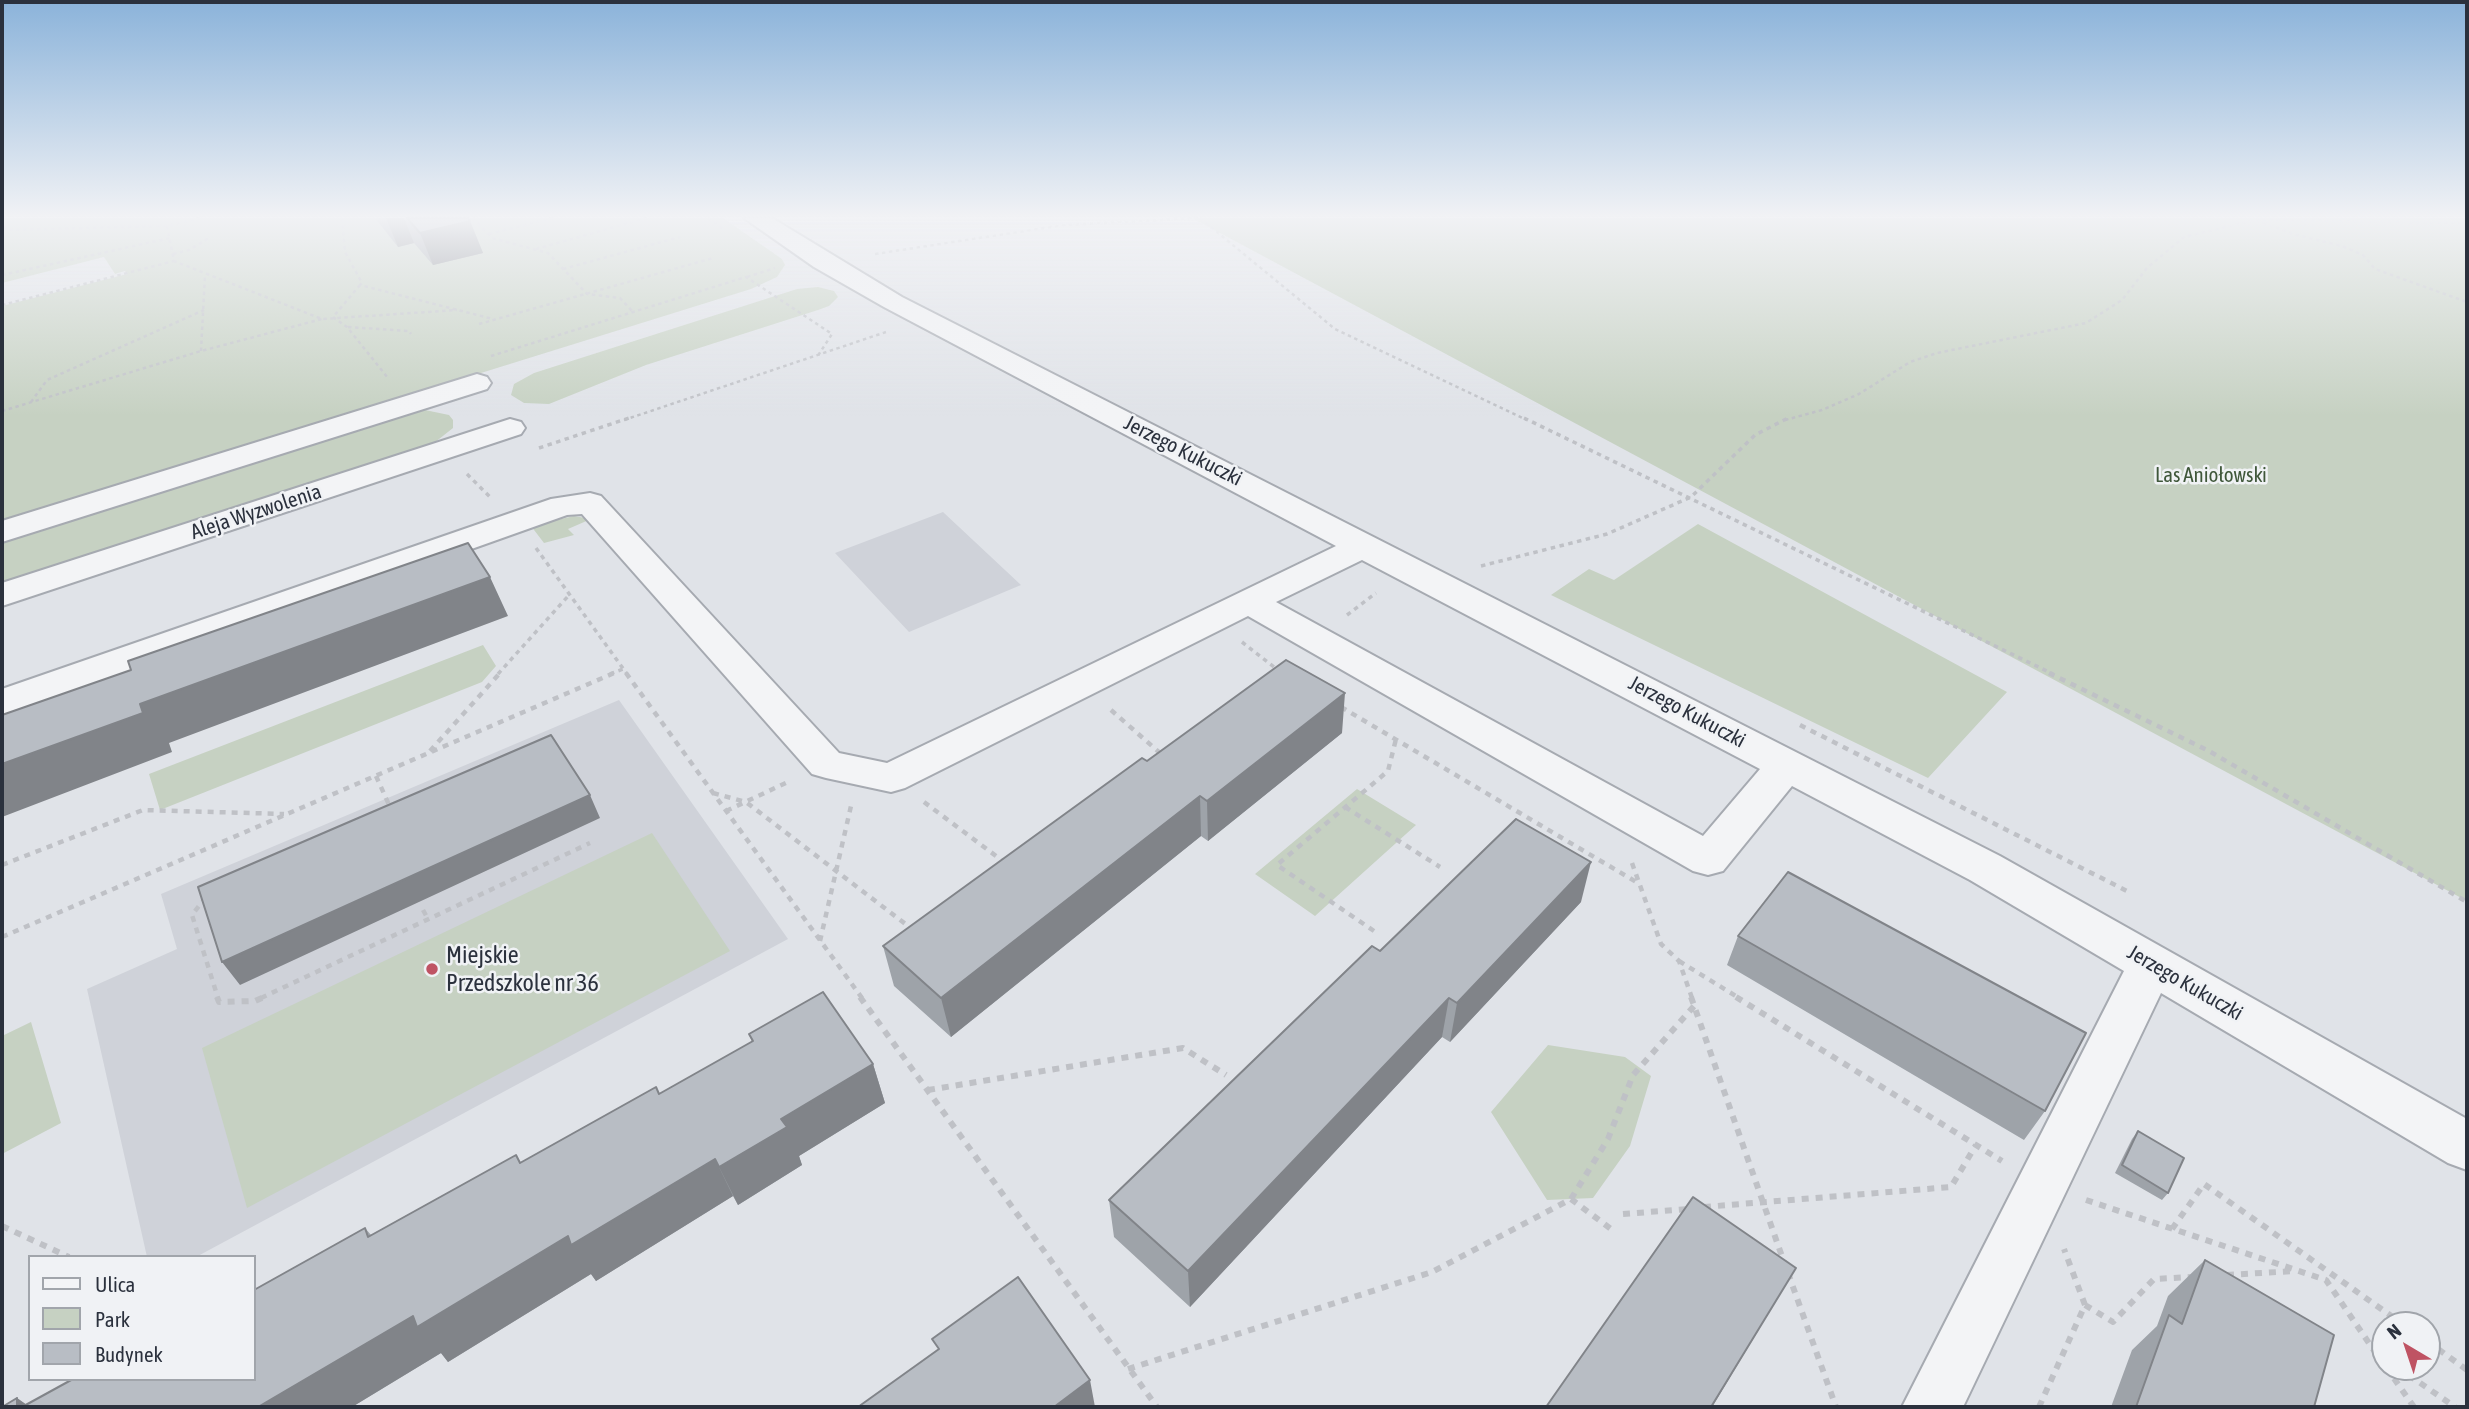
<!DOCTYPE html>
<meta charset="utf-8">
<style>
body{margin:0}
#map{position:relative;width:2469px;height:1409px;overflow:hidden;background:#e0e3e8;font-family:"Asap Condensed",sans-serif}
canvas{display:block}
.frame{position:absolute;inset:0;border:4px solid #2b313d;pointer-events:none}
.legend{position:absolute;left:28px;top:1255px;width:228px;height:126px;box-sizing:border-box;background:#f0f2f5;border:2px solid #a1a5ab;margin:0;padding:9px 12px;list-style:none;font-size:21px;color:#2b313d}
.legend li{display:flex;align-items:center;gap:14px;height:35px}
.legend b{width:35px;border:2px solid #a1a5ab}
.north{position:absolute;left:2371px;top:1311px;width:70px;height:70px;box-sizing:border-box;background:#f0f2f5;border:2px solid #a1a5ab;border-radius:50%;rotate:321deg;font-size:19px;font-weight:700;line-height:28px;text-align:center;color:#2b313d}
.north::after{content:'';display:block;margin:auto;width:24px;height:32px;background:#bf5363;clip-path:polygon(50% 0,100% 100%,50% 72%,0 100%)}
</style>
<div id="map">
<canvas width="2469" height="1409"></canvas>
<div class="frame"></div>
<ul class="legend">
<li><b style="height:9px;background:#f3f4f6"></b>Ulica</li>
<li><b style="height:19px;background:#c6d1c2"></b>Park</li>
<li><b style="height:19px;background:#b8bdc4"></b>Budynek</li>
</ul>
<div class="north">N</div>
</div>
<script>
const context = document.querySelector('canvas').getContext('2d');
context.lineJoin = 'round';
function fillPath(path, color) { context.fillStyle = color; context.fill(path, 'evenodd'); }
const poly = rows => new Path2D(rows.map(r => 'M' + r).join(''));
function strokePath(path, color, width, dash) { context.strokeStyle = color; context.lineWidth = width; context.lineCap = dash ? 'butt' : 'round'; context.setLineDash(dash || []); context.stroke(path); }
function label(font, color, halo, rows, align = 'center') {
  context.font = font + ' "Asap Condensed",sans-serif'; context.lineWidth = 5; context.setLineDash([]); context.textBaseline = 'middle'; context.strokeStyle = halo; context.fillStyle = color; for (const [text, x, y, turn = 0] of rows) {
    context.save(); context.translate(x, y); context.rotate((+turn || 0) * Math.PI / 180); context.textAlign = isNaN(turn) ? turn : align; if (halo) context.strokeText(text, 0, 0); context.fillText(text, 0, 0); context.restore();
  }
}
fillPath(poly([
 [943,512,1021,585,909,632,835,553],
 [619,700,788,939,196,1257,147,1257,87,989,177,949,161,894]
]), '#cfd2d9');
fillPath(poly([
 [2,218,723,218,782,259,785,265,777,277,751,289,2,522,2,306,127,274,125,271,115,274,104,257,2,283],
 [1192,218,2467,218,2467,901],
 [818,287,834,291,838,297,829,306,818,310,646,365,549,404,524,403,511,395,514,384,534,373,797,289],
 [425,410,449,415,453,420,453,428,434,443,2,585,2,542,405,414],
 [574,516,591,519,568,529,574,535,544,543,531,526],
 [1698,524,2007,692,1928,778,1551,595,1589,569,1614,580],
 [483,645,496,666,482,682,160,810,149,774],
 [1357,789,1416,825,1315,916,1255,874],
 [652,833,730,951,247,1208,202,1048],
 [31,1022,61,1123,2,1154,2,1036],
 [1548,1045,1625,1057,1651,1076,1630,1146,1593,1198,1547,1200,1491,1112]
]), '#c6d1c2');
const minor = poly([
 [744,218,772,218,902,297,2000,856,2467,1119,2467,1170,2448,1163,2161,993,1963,1407,1902,1407,2124,971,1970,880,1792,786,1723,871,1708,875,1693,871,1248,616,905,788,891,792,826,778,812,774,582,514,567,515,2,716,2,689,551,499,590,493,601,496,839,753,887,763,1336,546,884,307,814,267,744,218],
 [1362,560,1760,769,1703,836,1276,602,1362,560],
 [477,374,487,377,491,383,487,389,2,542,2,521,477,374],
 [510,419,521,422,525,428,521,434,2,606,2,583,510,419]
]);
strokePath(minor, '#a6aab1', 4);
strokePath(poly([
 [342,218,345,252,362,283,360,285,493,319],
 [473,218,492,238,548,253,587,294,620,298,633,312],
 [708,218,725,230],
 [1200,218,1335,329,1527,420],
 [2,219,6,230],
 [2262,220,2467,223],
 [167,226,174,261,322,319,457,310],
 [2,230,167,226,200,218],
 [489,234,553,218],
 [536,249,647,218],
 [173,254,189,250,209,238],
 [875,254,1064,225,1198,218],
 [563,269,680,237],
 [2,275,170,238],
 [747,277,775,268],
 [360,285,333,317,347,327,388,378],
 [2,305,174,261],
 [479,324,713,258],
 [348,327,409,331,411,334],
 [201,351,205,275],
 [491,356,746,277,832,334,819,354],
 [31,402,47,380,204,310],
 [2,411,201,351,322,319],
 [624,420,886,332],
 [1785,420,1822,410,1859,394,1910,362,1937,353,2086,323,2122,300,2147,268,2184,237,2256,220,2293,234,2342,246,2363,255,2375,269,2467,302]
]), '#bfc1c6', 2.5, [3.5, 3.5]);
strokePath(poly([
 [1524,418,2053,674],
 [539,448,629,418],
 [467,474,491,498],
 [536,548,627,674],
 [1481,566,1607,534,1691,497,1755,435,1788,418],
 [1347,615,1376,593],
 [1242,642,1279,671],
 [498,674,570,594],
 [610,674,623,669]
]), '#bfc1c6', 3.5, [4.5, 4.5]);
strokePath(poly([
 [626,673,862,998],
 [2049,673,2209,751,2467,902],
 [1341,707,1638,883],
 [1111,710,1160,753],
 [1800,725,2127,891],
 [430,751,500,673],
 [376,776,390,807],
 [713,793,746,802,912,929],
 [924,802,1004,862],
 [1345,807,1440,867],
 [726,811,790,781],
 [1632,863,1661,944,1679,961,1692,998],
 [2,865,143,810,284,814],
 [206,897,192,915,218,998],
 [423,910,428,919],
 [1374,931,1277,865,1388,771,1396,739],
 [2,937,614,673],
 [820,941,851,806],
 [1679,961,1739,998],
 [261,998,590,843]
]), '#bfc1c6', 4.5, [6, 6]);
strokePath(poly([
 [217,997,219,1002,255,1001,264,997],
 [860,997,1157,1407],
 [1691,997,1785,1265],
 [1736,997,2002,1161],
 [928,1090,1183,1048,1226,1075],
 [1571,1199,1608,1139,1633,1075,1695,1005],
 [2086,1200,2326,1280,2375,1352,2385,1359],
 [1704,1207,1951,1187,1976,1145],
 [1623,1214,1688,1209],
 [2,1226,69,1257],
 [2172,1229,2204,1184,2404,1325],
 [1788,1273,1836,1407],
 [2227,1275,2295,1271],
 [2085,1305,2113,1322,2154,1279,2191,1277],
 [2427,1341,2467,1370],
 [2386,1367,2414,1407],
 [2397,1367,2455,1407],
 [1128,1369,1432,1272,1571,1199,1611,1229],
 [2039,1407,2085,1305,2064,1249]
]), '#bfc1c6', 6, [7, 7]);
fillPath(minor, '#f3f4f6');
fillPath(poly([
 [375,218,468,218,470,221,483,253,433,265,414,243,398,247],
 [1342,733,1208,841,1201,836,951,1037,894,986,883,946,1147,761],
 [1581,902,1450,1042,1442,1037,1190,1307,1114,1237,1109,1200,1380,951],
 [1738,936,2045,1111,2024,1140,1727,965],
 [823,992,873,1064,885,1103,799,1156,802,1165,738,1205,733,1196,596,1281,591,1274,448,1362,441,1353,352,1407,2,1407,17,1398,26,1405,73,1379,254,1379,254,1290,365,1228,371,1235,516,1155,521,1163,656,1087,659,1094,752,1042,749,1034],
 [2138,1131,2168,1193,2162,1200,2115,1173,2132,1139],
 [2205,1260,2314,1407,2111,1407,2132,1350,2157,1326,2168,1296]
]), '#9ea3a9');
fillPath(poly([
 [386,218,404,218,414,243,398,247],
 [470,221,483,253,433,265,420,233],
 [490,577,508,616,169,743,172,752,2,817,2,764,140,704],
 [1345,693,1342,733,1208,841,1207,801],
 [590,795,600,818,240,985,222,962],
 [1200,796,1201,836,951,1037,941,998],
 [1591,862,1581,902,1450,1042,1457,1003],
 [1449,998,1442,1037,1190,1307,1188,1271],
 [873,1064,885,1103,799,1156,802,1165,738,1205,719,1167,781,1119],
 [715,1159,733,1196,596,1281,591,1274,448,1362,441,1353,352,1407,258,1407,413,1316],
 [1796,1268,1712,1407,1711,1407],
 [1090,1380,1095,1407,1054,1407],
 [17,1398,30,1407,17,1407]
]), '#818489');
const building = poly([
 [407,218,468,218,470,221,420,233,407,218],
 [468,543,490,577,140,704,143,713,2,764,2,715,131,670,128,661,468,543],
 [1286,660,1345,693,1207,801,1200,796,941,998,883,946,1142,758,1147,761,1286,660],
 [551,735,590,795,222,962,198,887,551,735],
 [1516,819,1591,862,1457,1003,1449,998,1188,1271,1109,1200,1372,946,1380,951,1516,819],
 [1788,872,2086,1033,2045,1111,1738,936,1788,872],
 [823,992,873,1064,781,1119,787,1127,719,1167,715,1159,571,1245,568,1236,417,1327,413,1316,258,1407,242,1407,241,1406,239,1407,22,1407,73,1379,254,1379,254,1290,365,1228,368,1237,516,1155,520,1163,656,1087,659,1094,753,1041,749,1034,823,992],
 [2138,1131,2184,1158,2168,1193,2122,1165,2138,1131],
 [1693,1197,1796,1268,1711,1407,1546,1407,1693,1197],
 [2205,1260,2334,1335,2314,1407,2136,1407,2169,1315,2182,1324,2205,1260],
 [1018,1277,1090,1380,1054,1407,858,1407,939,1349,932,1339,1018,1277],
 [17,1398,17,1407,2,1407,17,1398]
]);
fillPath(building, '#b8bdc4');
strokePath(building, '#818489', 2);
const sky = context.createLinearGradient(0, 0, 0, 416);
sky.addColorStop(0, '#8bb3da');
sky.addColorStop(0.52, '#f1f2f5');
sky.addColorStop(1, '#f1f2f500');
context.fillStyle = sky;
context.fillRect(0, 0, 2469, 416);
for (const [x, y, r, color] of [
 [432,969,7,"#bf5363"]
]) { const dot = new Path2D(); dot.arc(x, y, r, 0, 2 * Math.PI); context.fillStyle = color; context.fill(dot); strokePath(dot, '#f0f2f5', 2.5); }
label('21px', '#2b313d', '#f0f2f5', [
 ["Jerzego Kukuczki",1183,451,27],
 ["Aleja Wyzwolenia",256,512,-18],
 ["Jerzego Kukuczki",1687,712,28],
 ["Jerzego Kukuczki",2185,983,30]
]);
label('21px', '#3f573a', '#f0f2f5', [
 ["Las Aniołowski",2211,475]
]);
label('24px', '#2b313d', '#f0f2f5', [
 ["Miejskie",446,955],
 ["Przedszkole nr 36",446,983]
], 'left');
</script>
